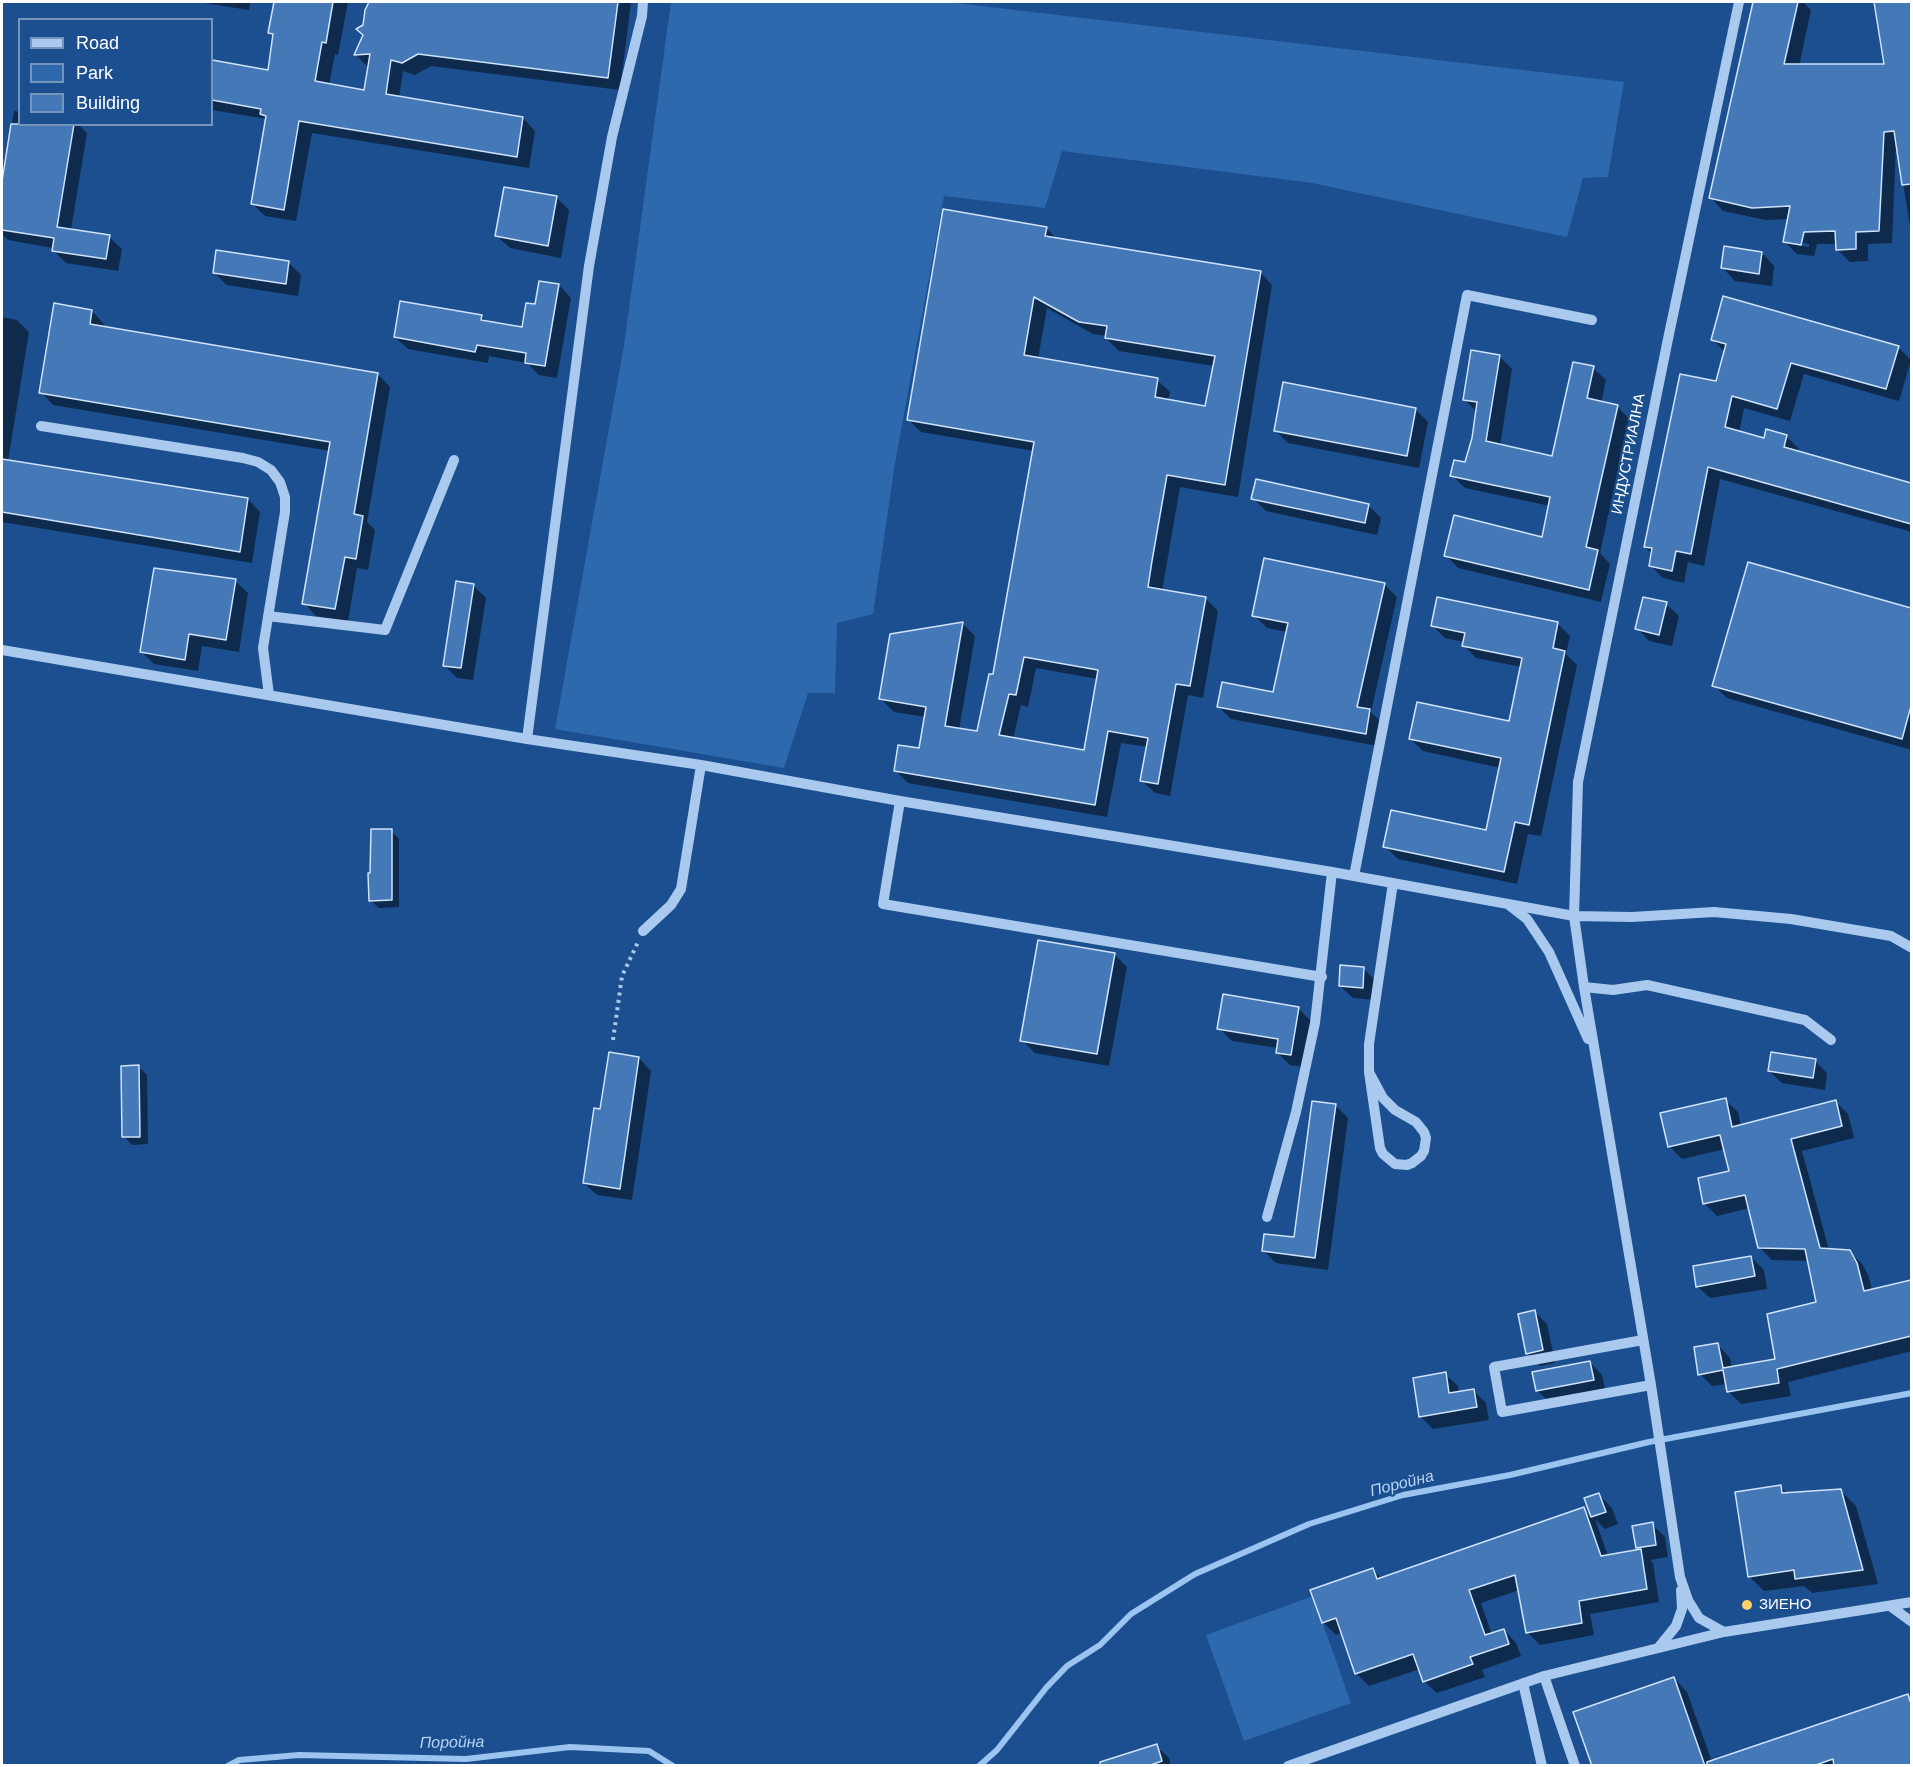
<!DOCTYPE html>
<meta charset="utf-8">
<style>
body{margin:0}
#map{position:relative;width:1913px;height:1767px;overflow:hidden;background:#1b4f8f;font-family:Arial,sans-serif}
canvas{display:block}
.frame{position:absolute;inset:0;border:3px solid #fff;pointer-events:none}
.legend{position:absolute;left:18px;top:18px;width:195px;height:108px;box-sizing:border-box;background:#1b4f8f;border:2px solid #7695bc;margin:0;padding:8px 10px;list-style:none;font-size:18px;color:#fff}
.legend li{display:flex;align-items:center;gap:12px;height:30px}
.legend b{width:30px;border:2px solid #7695bc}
</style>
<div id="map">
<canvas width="1913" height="1767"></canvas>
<div class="frame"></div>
<ul class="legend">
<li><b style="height:8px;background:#a9c9ee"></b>Road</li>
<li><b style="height:16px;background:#2e69ad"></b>Park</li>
<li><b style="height:16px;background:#4478b7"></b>Building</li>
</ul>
</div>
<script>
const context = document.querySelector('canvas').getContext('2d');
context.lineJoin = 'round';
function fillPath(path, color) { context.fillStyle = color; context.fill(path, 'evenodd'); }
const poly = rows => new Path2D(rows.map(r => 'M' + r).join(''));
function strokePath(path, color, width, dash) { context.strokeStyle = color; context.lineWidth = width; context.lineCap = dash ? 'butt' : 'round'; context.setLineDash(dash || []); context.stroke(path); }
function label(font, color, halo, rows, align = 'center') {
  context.font = font + ' Arial,sans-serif'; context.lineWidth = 4.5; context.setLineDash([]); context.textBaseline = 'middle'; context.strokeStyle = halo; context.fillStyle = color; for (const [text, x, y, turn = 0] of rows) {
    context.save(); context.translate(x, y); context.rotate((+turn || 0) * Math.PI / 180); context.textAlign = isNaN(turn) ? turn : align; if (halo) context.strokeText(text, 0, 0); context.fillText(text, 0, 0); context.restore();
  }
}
fillPath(poly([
 [671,2,948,2,1624,82,1608,177,1583,178,1567,237,1312,183,1062,151,1045,208,944,196,895,463,873,614,837,623,835,693,808,693,784,768,555,729,624,345],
 [1313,1596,1351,1703,1244,1741,1206,1635]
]), '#2e69ad');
fillPath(poly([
 [198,2,250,2,249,10],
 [275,2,348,2,338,55,335,54,329,85,366,92,368,67,356,55,365,36,366,10,370,2,631,2,620,90,431,66,415,75,403,71,399,97,523,118,535,131,529,168,312,133,296,221,265,216,253,204,267,119,212,110,212,62,269,72,274,37,269,32],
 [1755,2,1803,2,1811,10,1799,66,1885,66,1876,2,1912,2,1912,239,1897,145,1896,145,1892,243,1868,244,1868,261,1850,262,1837,249,1837,244,1817,244,1814,256,1797,254,1785,242,1789,219,1766,220,1723,211,1711,198],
 [1797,242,1809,244,1809,247,1797,245],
 [14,111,20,112,20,124,78,124,87,133,71,230,109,237,122,249,118,271,66,263,53,250,53,248,8,240,2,234,2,190],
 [556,197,569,210,561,258,510,248,497,236],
 [1046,228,1057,239,1260,272,1272,285,1238,497,1180,487,1162,591,1205,598,1218,611,1203,698,1188,695,1170,796,1155,793,1142,781,1148,747,1121,743,1107,817,908,783,895,770,920,750,926,717,894,712,881,699,963,624,975,636,959,730,978,733,994,676,1034,451,921,432,908,419],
 [1047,308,1093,334,1107,336,1106,338,1119,351,1214,366,1207,408,1168,401,1170,392,1157,380,1038,359],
 [1036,668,1098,679,1085,752,1013,739,1021,705,1028,707],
 [1762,253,1774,266,1772,286,1735,281,1723,268],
 [288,262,301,275,298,296,227,285,214,273],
 [559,285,571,298,557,378,539,375,527,363,489,356,488,363,408,349,395,337,481,316,487,322,523,328,536,306],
 [92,311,104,324,104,327,378,374,390,387,367,522,375,530,368,570,357,568,348,621,316,616,304,603,330,451,53,405,41,392],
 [2,317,17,320,29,332,8,461,248,499,260,512,252,563,2,522],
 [1712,339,1898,347,1911,360,1899,401,1804,374,1790,421,1744,408,1739,433,1765,440,1767,431,1787,437,1799,449,1798,453,1912,485,1912,532,1720,479,1704,566,1688,562,1684,583,1663,578,1650,565,1652,554,1645,547,1717,383,1725,352],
 [1499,356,1512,369,1500,446,1553,457,1593,368,1606,380,1601,403,1617,406,1629,419,1600,553,1610,564,1601,602,1458,568,1446,555,1543,538,1550,506,1465,488,1452,475,1466,464,1473,438,1477,412,1465,400],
 [1415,409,1428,422,1419,468,1288,443,1275,430],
 [1253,498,1369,506,1381,518,1377,535,1266,511],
 [1749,564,1912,609,1912,750,1727,698,1714,685],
 [235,581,248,593,239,652,202,646,198,671,154,664,142,652],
 [1384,584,1397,597,1371,712,1382,723,1378,746,1231,719,1219,707,1274,693,1287,632,1267,628,1254,615],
 [473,585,486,598,473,680,457,678,444,665],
 [1666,604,1679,616,1672,646,1649,641,1637,628],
 [1557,623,1570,636,1566,654,1577,665,1541,836,1528,834,1517,884,1398,859,1385,846,1487,832,1501,768,1423,751,1411,739,1510,723,1522,667,1476,658,1464,645,1464,642,1445,638,1432,625],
 [391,831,399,839,399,907,379,908,370,900,372,874],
 [1114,954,1127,967,1109,1066,1035,1053,1022,1040],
 [1364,969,1376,981,1375,1000,1353,998,1340,986],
 [1298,1008,1311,1021,1303,1067,1290,1065,1277,1052,1278,1048,1232,1041,1219,1028],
 [639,1058,651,1071,632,1200,597,1195,584,1183,602,1111],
 [1815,1061,1827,1073,1825,1090,1782,1083,1769,1071],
 [139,1067,147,1075,148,1144,132,1145,124,1136],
 [1725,1100,1738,1112,1741,1126,1835,1101,1848,1114,1854,1138,1802,1151,1829,1250,1850,1252,1863,1265,1869,1277,1872,1291,1912,1282,1912,1351,1788,1382,1791,1396,1741,1404,1728,1391,1727,1384,1712,1386,1700,1374,1718,1345,1730,1358,1732,1368,1776,1360,1818,1304,1809,1261,1772,1260,1759,1247,1750,1208,1717,1216,1704,1203,1730,1172,1725,1149,1682,1159,1669,1146],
 [1336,1106,1348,1118,1328,1270,1276,1263,1263,1250,1295,1239],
 [1751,1257,1764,1270,1767,1289,1710,1298,1697,1286],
 [1535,1312,1547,1324,1555,1363,1540,1366,1527,1353],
 [1590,1362,1602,1375,1606,1392,1550,1403,1537,1390],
 [1445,1374,1458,1386,1459,1393,1473,1390,1486,1403,1489,1420,1433,1429,1420,1416],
 [1781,1487,1788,1494,1841,1491,1856,1506,1878,1584,1812,1593,1804,1586,1764,1591,1749,1576],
 [1599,1495,1612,1508,1618,1524,1605,1529,1595,1519,1608,1556,1640,1550,1638,1547,1652,1524,1665,1537,1668,1557,1650,1560,1653,1563,1659,1602,1590,1614,1594,1635,1540,1645,1527,1632,1519,1590,1481,1603,1492,1635,1504,1630,1516,1643,1521,1656,1482,1670,1485,1677,1437,1693,1424,1681,1420,1669,1369,1686,1356,1673,1342,1632,1336,1635,1323,1622,1373,1570,1382,1579,1583,1509,1593,1519,1586,1499],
 [1674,1678,1687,1692,1712,1762,1908,1696,1912,1700,1912,1766,1594,1766],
 [1156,1746,1169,1758,1171,1766,1101,1766]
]), '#0007');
strokePath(poly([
 [228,1766,239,1760,299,1755,466,1759,570,1747,649,1751,673,1766],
 [979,1766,997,1750,1046,1688,1067,1666,1100,1645,1131,1614,1195,1574,1309,1524,1403,1495,1510,1475,1649,1442,1912,1393]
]), '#9cc4f0', 6);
const building = poly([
 [274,2,333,2,326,43,322,42,315,81,364,90,370,54,354,55,363,35,356,29,363,25,365,10,369,2,618,2,608,78,418,54,402,63,391,60,386,94,523,117,517,157,299,121,284,210,251,204,266,116,260,114,261,109,212,100,212,60,268,70,273,34,268,33,274,2],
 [1753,2,1798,2,1784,64,1884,64,1874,2,1911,2,1911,184,1902,185,1894,131,1884,132,1879,231,1856,232,1856,249,1836,250,1835,231,1804,232,1801,245,1783,242,1790,206,1752,208,1709,198,1753,2],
 [11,124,74,124,57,227,110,235,106,259,52,251,54,238,2,230,2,181,11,124],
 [504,187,557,196,548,246,495,236,504,187],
 [943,209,1047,227,1045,236,1261,271,1225,485,1167,475,1152,561,1148,587,1206,597,1190,686,1176,684,1158,784,1140,781,1148,738,1108,731,1095,805,894,771,898,745,919,748,926,707,879,699,890,634,963,622,945,726,977,731,989,674,993,674,1034,442,907,420,943,209],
 [1034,297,1079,322,1107,326,1105,338,1215,356,1205,406,1155,397,1158,378,1024,355,1034,297],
 [1024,657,1098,670,1084,750,999,735,1009,694,1016,695,1024,657],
 [1724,246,1762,252,1759,274,1721,268,1724,246],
 [216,250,289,261,286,284,213,273,216,250],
 [539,281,559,284,545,366,525,363,526,353,477,345,475,352,394,337,400,301,482,315,481,320,522,327,526,303,535,304,539,281],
 [1723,296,1899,346,1886,389,1791,363,1777,409,1732,396,1725,427,1764,438,1766,429,1787,435,1784,447,1911,483,1911,524,1708,467,1691,554,1676,551,1672,571,1649,566,1652,548,1644,547,1680,374,1716,381,1726,344,1711,340,1723,296],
 [54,303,92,310,90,324,378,373,354,514,363,516,356,559,345,557,335,609,302,604,330,442,39,393,54,303],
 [1471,350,1500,355,1486,441,1552,456,1573,362,1594,366,1587,398,1618,405,1586,547,1598,550,1589,590,1444,556,1454,515,1542,537,1550,497,1450,476,1454,460,1465,462,1472,438,1477,402,1463,400,1471,350],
 [1283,382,1416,408,1407,456,1274,431,1283,382],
 [2,459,248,498,240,552,2,512,2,459],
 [1256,479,1369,504,1365,523,1251,499,1256,479],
 [1264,558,1385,583,1357,707,1370,709,1366,734,1217,707,1222,682,1273,692,1288,623,1252,616,1264,558],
 [1748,562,1911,608,1911,706,1902,739,1712,686,1748,562],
 [154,568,236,579,226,640,189,634,185,660,140,652,154,568],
 [456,581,474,584,461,668,443,666,456,581],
 [1437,597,1558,622,1553,648,1565,651,1529,825,1515,822,1504,872,1383,847,1391,810,1486,830,1501,758,1409,739,1417,702,1509,721,1522,658,1462,646,1465,633,1431,626,1437,597],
 [1643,597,1667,602,1659,635,1635,629,1643,597],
 [371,829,392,829,392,900,369,901,368,873,370,873,371,829],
 [1038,940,1115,953,1097,1054,1020,1041,1038,940],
 [1340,965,1364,967,1363,988,1339,986,1340,965],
 [1223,994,1299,1007,1291,1055,1276,1053,1278,1039,1217,1029,1223,994],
 [609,1052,639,1057,620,1189,583,1183,594,1108,600,1109,609,1052],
 [1771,1052,1816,1059,1813,1078,1768,1071,1771,1052],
 [139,1065,140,1137,122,1137,121,1066,139,1065],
 [1726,1098,1732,1127,1836,1100,1842,1126,1791,1139,1820,1248,1850,1250,1857,1263,1864,1291,1911,1280,1911,1336,1777,1369,1779,1383,1727,1392,1723,1370,1698,1375,1694,1347,1718,1343,1723,1368,1775,1359,1767,1314,1816,1302,1805,1249,1758,1248,1745,1195,1703,1204,1698,1178,1729,1171,1720,1135,1668,1147,1660,1113,1726,1098],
 [1312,1101,1336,1104,1315,1258,1262,1251,1264,1234,1294,1237,1312,1101],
 [1751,1256,1755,1276,1696,1287,1693,1266,1751,1256],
 [1535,1310,1543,1350,1526,1354,1518,1314,1535,1310],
 [1590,1361,1594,1380,1536,1391,1532,1372,1590,1361],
 [1446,1372,1449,1393,1474,1389,1477,1407,1419,1417,1413,1378,1446,1372],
 [1781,1485,1782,1493,1841,1489,1863,1570,1795,1579,1794,1570,1748,1577,1735,1492,1781,1485],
 [1599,1493,1606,1512,1591,1517,1584,1498,1599,1493],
 [1584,1507,1601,1556,1641,1549,1647,1589,1579,1601,1582,1623,1526,1633,1515,1575,1469,1590,1485,1635,1504,1629,1509,1644,1470,1657,1473,1664,1423,1682,1413,1654,1355,1674,1336,1618,1322,1623,1310,1590,1373,1568,1377,1579,1584,1507],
 [1653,1522,1656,1545,1636,1548,1632,1526,1653,1522],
 [1674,1677,1705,1766,1592,1766,1573,1712,1674,1677],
 [1908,1694,1911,1704,1911,1766,1834,1766,1833,1759,1813,1766,1707,1766,1707,1762,1908,1694],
 [1157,1744,1162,1761,1148,1766,1100,1766,1100,1762,1157,1744]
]);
fillPath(building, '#4478b7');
strokePath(building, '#cfe3fa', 1.5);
strokePath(poly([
 [613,1040,622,976,638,942]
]), '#a9c9ee', 4, [3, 4.5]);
strokePath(poly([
 [41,426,243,458,258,462,271,470,280,482,285,497,285,512,263,648,269,695],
 [268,616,385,630,454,460],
 [2,650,527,739,701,765,900,801,1332,872,1574,916,1632,917,1714,912,1791,919,1891,936,1912,948],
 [527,739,589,266,612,137,642,16,643,2],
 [900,801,883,904,1322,977],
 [1354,876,1467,295,1592,320],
 [1509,905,1527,919,1549,952,1588,1039],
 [643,931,671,905,681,889,701,765],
 [1584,987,1613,990,1647,985,1805,1020,1831,1040],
 [1369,1072,1383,1098,1395,1110,1416,1122,1424,1132,1426,1138,1424,1151,1421,1156,1412,1163,1407,1165,1395,1164,1383,1154,1380,1148,1369,1072,1369,1044,1393,883],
 [1267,1217,1296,1112,1315,1023,1332,872],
 [1643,1340,1494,1367,1502,1412,1651,1385],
 [1890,1606,1912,1622],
 [1724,1632,1699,1618,1688,1600,1680,1577,1651,1385,1584,987,1574,916,1578,782,1668,339,1739,2],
 [1659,1647,1676,1626,1682,1609,1681,1590],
 [1544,1676,1575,1766],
 [1523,1683,1542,1766],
 [1288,1766,1544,1676,1724,1632,1912,1602]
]), '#a9c9ee', 10);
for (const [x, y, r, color] of [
 [1747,1605,6,"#ffd166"]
]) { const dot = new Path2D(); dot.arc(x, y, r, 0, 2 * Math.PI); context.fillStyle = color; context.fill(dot); strokePath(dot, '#1b4f8f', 2); }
label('15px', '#fff', '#1b4f8f', [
 ["ИНДУСТРИАЛНА",1629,454,-79]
]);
label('15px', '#fff', '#1b4f8f', [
 ["ЗИЕНО",1759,1605]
], 'left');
label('italic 16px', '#b5d3f5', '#1b4f8f', [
 ["Поройна",1402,1484,-14],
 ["Поройна",452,1743,-1]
]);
</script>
